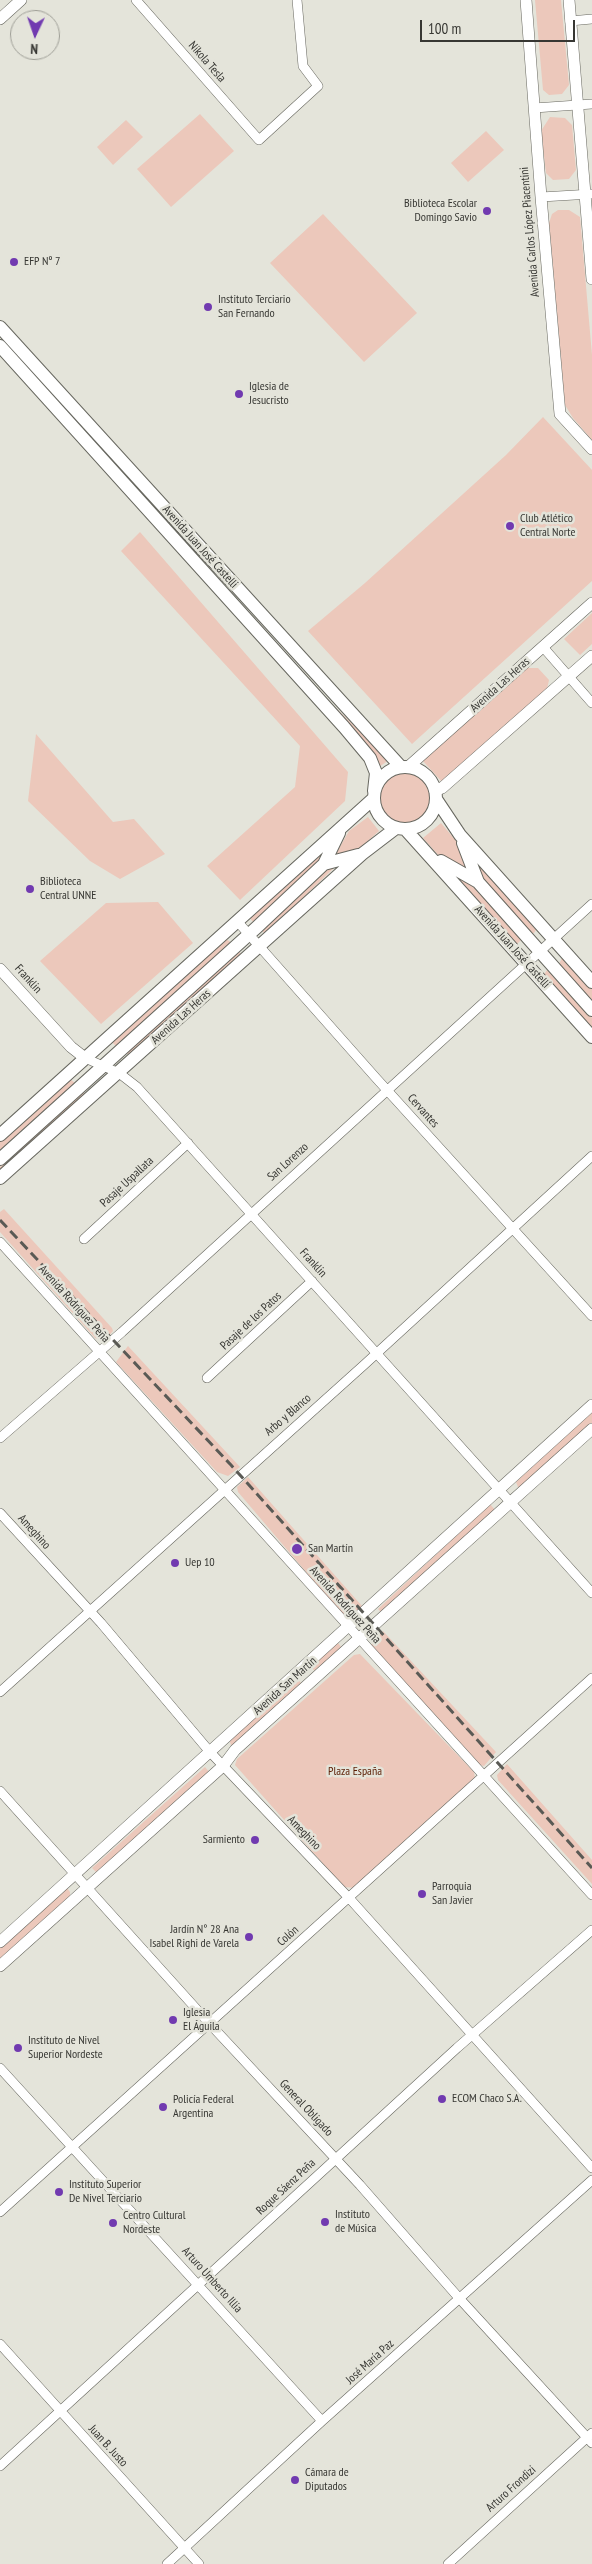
<!DOCTYPE html>
<meta charset="utf-8">
<style>
body{margin:0}
#map{position:relative;width:592px;height:2564px;overflow:hidden;background:#e4e4da;font-family:"PT Sans Narrow",sans-serif}
canvas{display:block}
.north{position:absolute;left:10px;top:10px;width:50px;height:50px;box-sizing:border-box;background:#e4e4da;border:1px solid #9f9f97;border-radius:50%;rotate:183deg;font-size:14px;font-weight:700;line-height:20px;text-align:center;color:#373733}
.north::after{content:'';display:block;margin:auto;width:18px;height:22px;background:#713ab0;clip-path:polygon(50% 0,100% 100%,50% 72%,0 100%)}
.scale{position:absolute;left:420px;top:20px;width:155px;height:22px;box-sizing:border-box;border:2px solid #373733;border-top:0;padding-left:6px;font-size:15px;line-height:18px;white-space:nowrap;color:#373733;-webkit-text-stroke:4px #e4e4da;paint-order:stroke}
</style>
<div id="map">
<canvas width="592" height="2564"></canvas>
<div class="north">N</div>
<div class="scale">100 m</div>
</div>
<script>
const context = document.querySelector('canvas').getContext('2d');
context.lineJoin = 'round';
function fillPath(path, color) { context.fillStyle = color; context.fill(path, 'evenodd'); }
const poly = rows => new Path2D(rows.map(r => 'M' + r).join(''));
function strokePath(path, color, width, dash) { context.strokeStyle = color; context.lineWidth = width; context.lineCap = dash ? 'butt' : 'round'; context.setLineDash(dash || []); context.stroke(path); }
function label(font, color, halo, rows, align = 'center') {
  context.font = font + ' "PT Sans Narrow",sans-serif'; context.lineWidth = 5; context.setLineDash([]); context.textBaseline = 'middle'; context.strokeStyle = halo; context.fillStyle = color; for (const [text, x, y, turn = 0] of rows) {
    context.save(); context.translate(x, y); context.rotate((+turn || 0) * Math.PI / 180); context.textAlign = isNaN(turn) ? turn : align; if (halo) context.strokeText(text, 0, 0); context.fillText(text, 0, 0); context.restore();
  }
}
fillPath(poly([
 [535,0,561,0,569,85,562,94,549,95,543,90],
 [200,114,234,151,171,207,137,169],
 [550,117,565,118,572,125,576,170,569,179,553,180,546,173,541,131],
 [126,120,143,137,113,165,97,147],
 [486,131,504,150,468,182,451,163],
 [558,210,569,210,580,217,592,355,592,440,573,418,565,405,549,223,552,214],
 [323,214,417,313,364,362,270,263],
 [543,417,592,470,592,581,412,744,308,631,365,583,506,455],
 [140,532,348,772,345,801,240,900,207,866,295,787,300,746,121,551],
 [592,613,592,644,580,655,564,639],
 [526,668,538,668,549,680,547,689,442,782,423,761],
 [336,708,389,760,379,767],
 [36,734,113,822,134,819,165,854,120,879,90,861,28,801],
 '378 798a27 27 0 1 1 54 0a27 27 0 1 1-54 0Z',
 [368,817,379,831,359,849,333,859,349,831],
 [441,823,457,842,469,873,440,857,423,838],
 [322,850,325,854,254,923,249,917],
 [470,853,537,928,534,933,531,934,477,874],
 [331,864,335,867,265,934,260,928],
 [452,874,475,884,522,939,516,945],
 [158,902,193,943,101,1024,40,961,106,903],
 [226,939,232,943,117,1047,112,1042],
 [237,949,241,954,130,1057,126,1052],
 [562,958,592,988,592,1000,559,964],
 [547,970,592,1018,592,1030,543,976],
 [70,1079,75,1083,0,1150,0,1142],
 [83,1092,87,1095,0,1174,0,1167],
 [4,1209,112,1328,113,1331,104,1341,95,1338,0,1232,0,1212],
 [128,1346,240,1467,228,1476,217,1472,116,1362],
 [592,1412,592,1423,521,1488,518,1487,516,1482],
 [248,1477,362,1606,351,1616,341,1613,238,1492,237,1487],
 [490,1504,495,1510,381,1612,378,1609],
 [383,1631,496,1752,484,1766,480,1765,372,1650,371,1645],
 [333,1643,338,1643,342,1648,316,1672,311,1667],
 [360,1654,474,1772,475,1778,355,1888,344,1887,235,1765,237,1759,354,1655],
 [298,1679,303,1686,235,1747,231,1745,229,1739],
 [507,1764,592,1860,592,1884,498,1780,497,1775],
 [205,1767,210,1773,98,1874,92,1868],
 [67,1888,70,1892,70,1896,0,1961,0,1946]
]), '#ecc8bb');
const street = poly([
 [136,0,259,140,318,86,303,66,297,0],
 [570,21,592,19],
 [534,108,592,104],
 [541,197,592,194],
 [543,647,592,703],
 [237,921,376,1078,592,1316],
 [85,1058,119,1073,137,1087,592,1593],
 [84,1239,188,1143],
 [0,1242,592,1895],
 [207,1378,312,1281],
 [0,1438,122,1332,592,904],
 [0,1513,101,1623,210,1752,350,1899,592,2168],
 [0,1692,365,1364,592,1156],
 [0,1791,209,2023,360,2185,459,2298,592,2443],
 [0,2068,322,2421],
 [0,2212,592,1678],
 [0,2344,199,2564],
 [0,2466,457,2048,592,1930],
 [167,2564,322,2421,592,2180],
 [448,2564,592,2433]
]);
const secondary = poly([
 [526,0,541,197,560,414,592,449],
 [569,0,592,279],
 [0,19,21,0],
 [408,767,592,603],
 [435,791,442,788,592,656],
 [0,969,71,1047,85,1058],
 [0,1942,592,1405],
 [0,1966,223,1766,235,1750,592,1429]
]);
const primary = poly([
 [0,327,401,767],
 [0,346,344,727,370,758,376,773,374,791],
 '374 798a31 31 0 1 1 62 0a31 31 0 1 1-62 0Z',
 [436,799,460,835,592,982],
 [406,830,592,1037],
 [463,843,478,882,592,1010],
 [441,861,478,882],
 [324,864,358,855],
 [0,1135,373,799],
 [0,1159,256,928,324,864,339,833],
 [0,1178,362,854,396,828]
]);
strokePath(street, '#67675f', 10);
strokePath(secondary, '#67675f', 12);
strokePath(primary, '#67675f', 14);
strokePath(street, '#fff', 9);
strokePath(secondary, '#fff', 11);
strokePath(primary, '#fff', 12);
strokePath(poly([
 [0,1220,231,1465,592,1868]
]), '#5a5a55', 3, [10, 5]);
for (const [x, y, r, color] of [
 [487,211,5,"#713ab0"],
 [14,262,5,"#713ab0"],
 [208,307,5,"#713ab0"],
 [239,394,5,"#713ab0"],
 [510,526,5,"#713ab0"],
 [30,889,5,"#713ab0"],
 [297,1549,6,"#713ab0"],
 [175,1563,5,"#713ab0"],
 [255,1840,5,"#713ab0"],
 [422,1894,5,"#713ab0"],
 [249,1937,5,"#713ab0"],
 [173,2020,5,"#713ab0"],
 [18,2048,5,"#713ab0"],
 [442,2099,5,"#713ab0"],
 [163,2107,5,"#713ab0"],
 [59,2192,5,"#713ab0"],
 [325,2222,5,"#713ab0"],
 [113,2223,5,"#713ab0"],
 [295,2480,5,"#713ab0"]
]) { const dot = new Path2D(); dot.arc(x, y, r, 0, 2 * Math.PI); context.fillStyle = color; context.fill(dot); strokePath(dot, '#e4e4da', 2); }
label('12px', '#373733', '#e4e4da', [
 ["Nikola Tesla",207,62,49],
 ["Avenida Carlos López Piacentini",530,232,-95],
 ["Avenida Juan José Castelli",200,547,48],
 ["Avenida Las Heras",500,685,-42],
 ["Avenida Juan José Castelli",512,947,48],
 ["Franklin",28,979,48],
 ["Avenida Las Heras",181,1017,-42],
 ["Cervantes",423,1111,48],
 ["San Lorenzo",288,1162,-42],
 ["Pasaje Uspallata",127,1182,-43],
 ["Franklin",313,1263,48],
 ["Avenida Rodríguez Peña",74,1304,48],
 ["Pasaje de los Patos",251,1321,-43],
 ["Arbo y Blanco",288,1415,-41],
 ["Ameghino",34,1532,48],
 ["Avenida Rodríguez Peña",345,1605,48],
 ["Avenida San Martín",285,1686,-42],
 ["Ameghino",304,1833,46],
 ["Colón",288,1936,-42],
 ["General Obligado",306,2108,47],
 ["Roque Sáenz Peña",286,2187,-43],
 ["Arturo Umberto Illia",212,2280,48],
 ["José María Paz",370,2362,-42],
 ["Juan B. Justo",108,2446,48],
 ["Arturo Frondizi",511,2489,-42]
]);
label('12px', '#373733', '#e4e4da', [
 ["Biblioteca Escolar",477,204,"right"],
 ["Domingo Savio",477,218,"right"],
 ["EFP Nº 7",24,262],
 ["Instituto Terciario",218,300],
 ["San Fernando",218,314],
 ["Iglesia de",249,387],
 ["Jesucristo",249,401],
 ["Club Atlético",520,519],
 ["Central Norte",520,533],
 ["Biblioteca",40,882],
 ["Central UNNE",40,896],
 ["San Martín",308,1549],
 ["Uep 10",185,1563],
 ["Sarmiento",245,1840,"right"],
 ["Parroquia",432,1887],
 ["San Javier",432,1901],
 ["Jardín N° 28 Ana",239,1930,"right"],
 ["Isabel Righi de Varela",239,1944,"right"],
 ["Iglesia",183,2013],
 ["El Águila",183,2027],
 ["Instituto de Nivel",28,2041],
 ["Superior Nordeste",28,2055],
 ["ECOM Chaco S.A.",452,2099],
 ["Policía Federal",173,2100],
 ["Argentina",173,2114],
 ["Instituto Superior",69,2185],
 ["De Nivel Terciario",69,2199],
 ["Instituto",335,2215],
 ["de Música",335,2229],
 ["Centro Cultural",123,2216],
 ["Nordeste",123,2230],
 ["Cámara de",305,2473],
 ["Diputados",305,2487]
], 'left');
label('12px', '#5b1d03', '#e4e4da', [
 ["Plaza España",355,1772]
]);
</script>
